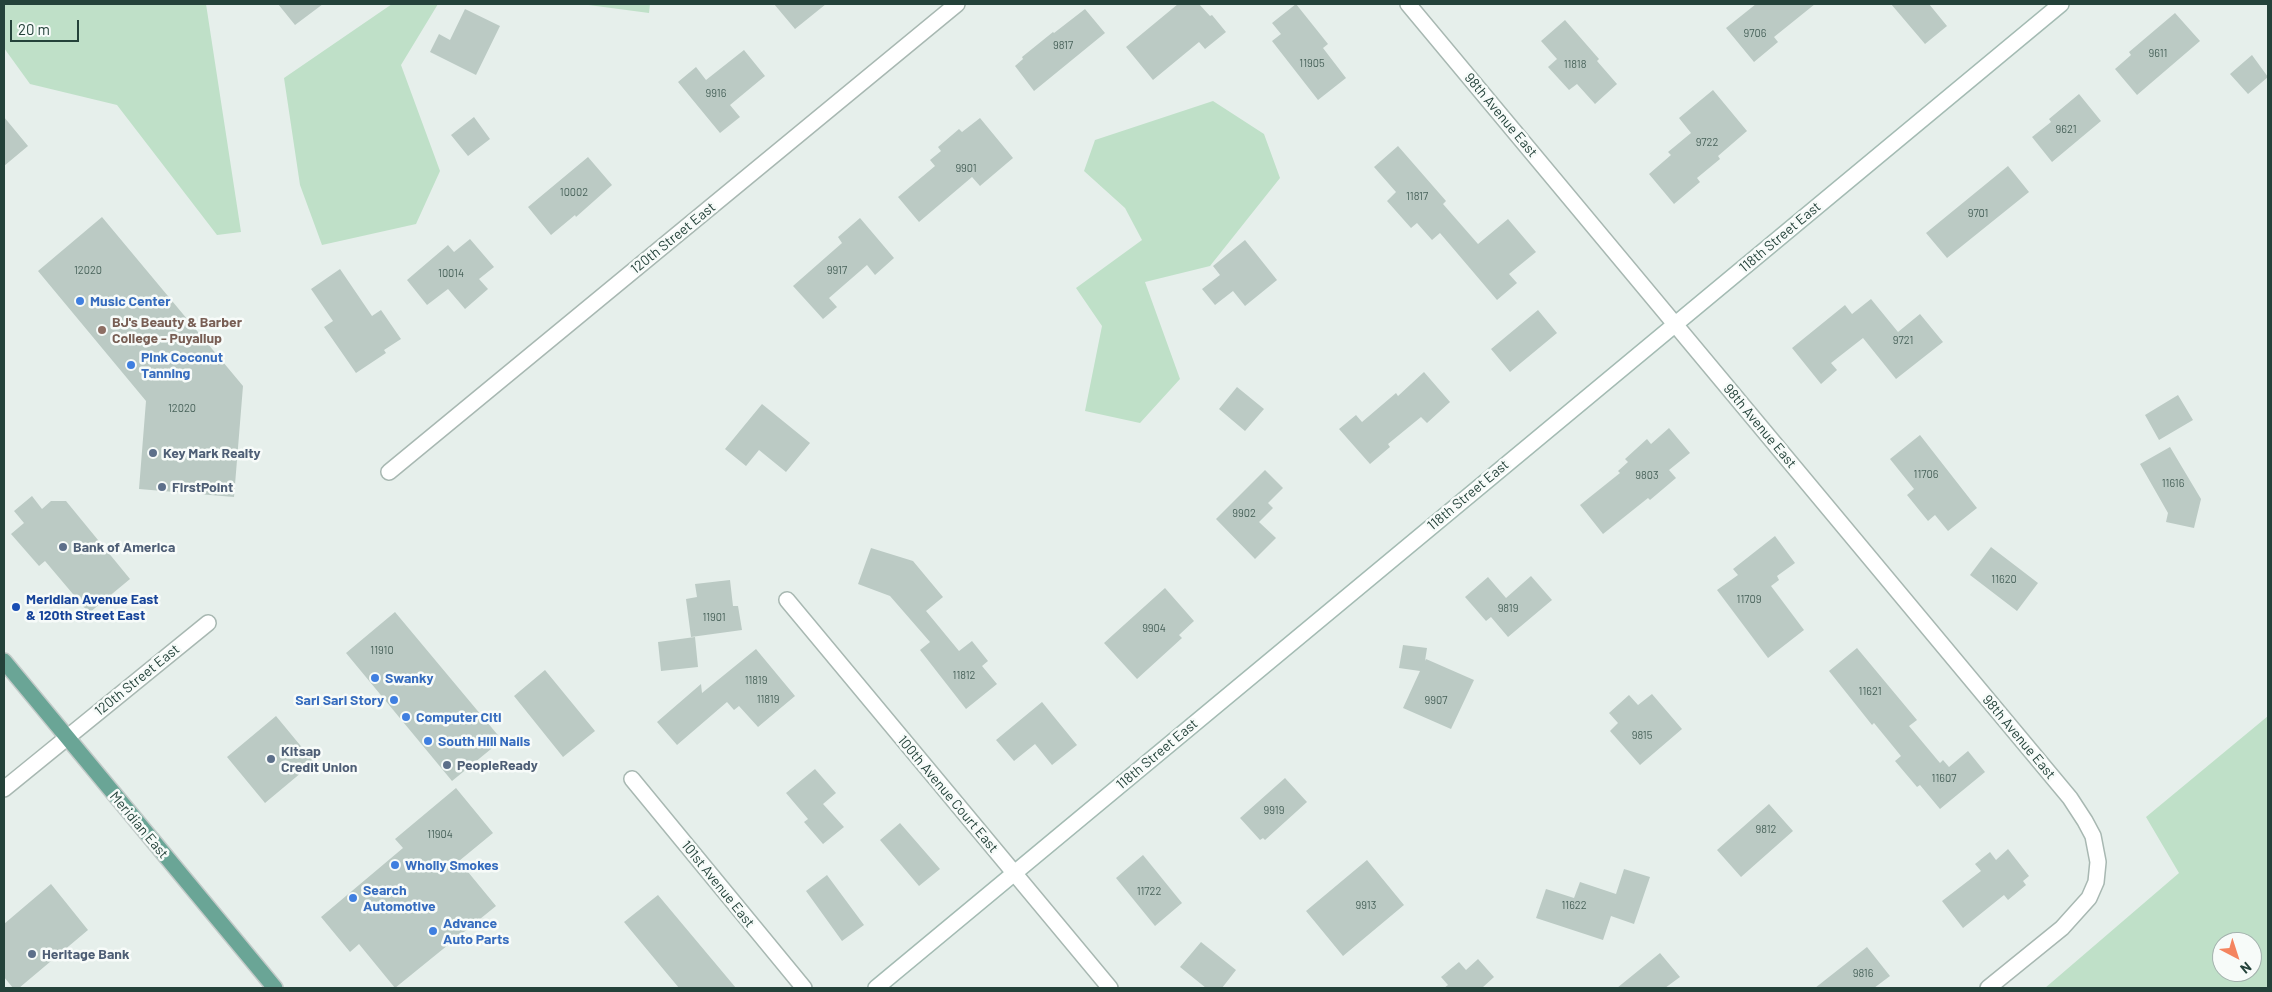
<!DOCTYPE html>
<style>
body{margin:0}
#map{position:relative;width:2272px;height:992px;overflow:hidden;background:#e6efeb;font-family:Barlow,sans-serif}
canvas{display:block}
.frame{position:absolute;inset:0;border:5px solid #24423a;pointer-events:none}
.north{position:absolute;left:2212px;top:932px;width:50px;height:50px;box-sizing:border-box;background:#f7fbf9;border:1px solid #a3b1ad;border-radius:50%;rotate:140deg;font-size:14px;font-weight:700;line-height:20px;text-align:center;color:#24423a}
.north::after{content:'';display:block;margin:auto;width:18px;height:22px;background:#f4845f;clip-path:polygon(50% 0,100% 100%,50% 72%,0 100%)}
.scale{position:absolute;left:10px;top:20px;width:69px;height:22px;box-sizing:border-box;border:2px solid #24423a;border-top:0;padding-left:6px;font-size:15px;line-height:18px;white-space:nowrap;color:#24423a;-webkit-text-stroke:4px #f7fbf9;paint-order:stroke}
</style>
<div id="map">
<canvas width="2272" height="992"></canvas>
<div class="frame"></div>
<div class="north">N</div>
<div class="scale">20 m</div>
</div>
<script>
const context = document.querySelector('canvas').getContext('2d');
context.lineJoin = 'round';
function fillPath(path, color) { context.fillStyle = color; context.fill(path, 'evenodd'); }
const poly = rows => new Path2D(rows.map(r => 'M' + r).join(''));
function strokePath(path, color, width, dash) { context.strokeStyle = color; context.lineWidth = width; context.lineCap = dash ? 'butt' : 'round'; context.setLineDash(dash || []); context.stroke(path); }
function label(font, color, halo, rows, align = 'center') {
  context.font = font + ' Barlow,sans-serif'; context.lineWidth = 5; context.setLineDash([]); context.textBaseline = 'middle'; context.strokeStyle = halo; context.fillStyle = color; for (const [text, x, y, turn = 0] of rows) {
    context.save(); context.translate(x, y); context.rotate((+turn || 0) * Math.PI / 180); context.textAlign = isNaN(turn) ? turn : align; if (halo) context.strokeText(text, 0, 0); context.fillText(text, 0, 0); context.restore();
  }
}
fillPath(poly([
 [4,4,206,4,241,232,217,235,117,105,30,84,4,48],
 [392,4,438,4,401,65,440,171,416,224,322,245,300,185,284,78],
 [581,4,650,4,649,13],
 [1213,101,1264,134,1280,178,1210,266,1145,282,1180,379,1140,423,1085,411,1102,326,1076,288,1142,240,1125,208,1084,171,1095,140],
 [2268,716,2268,988,2045,988,2179,873,2146,817],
 [2222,942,2252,942,2252,972,2222,972]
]), '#bfe0c8');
fillPath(poly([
 [278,4,323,4,295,25],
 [774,4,826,4,795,29],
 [1178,4,1199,4,1210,16,1212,15,1226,32,1205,49,1199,42,1153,80,1126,47],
 [1296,4,1328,44,1323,48,1346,78,1318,100,1272,41,1281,34,1272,23],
 [1756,4,1815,4,1774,37,1778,42,1754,62,1726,28],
 [1891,4,1929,4,1947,26,1925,44],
 [465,9,500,26,476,75,430,52,439,34,450,40],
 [1085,9,1105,33,1034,91,1015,66,1023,59,1022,57,1053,32,1054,33],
 [2175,13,2200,41,2137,95,2115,69,2131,55,2129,52],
 [1565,20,1599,59,1597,61,1617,84,1595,104,1577,84,1569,90,1548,67,1557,59,1541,41],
 [744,50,765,76,730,105,740,117,720,133,678,82,696,67,706,80],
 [2252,55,2268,77,2248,94,2230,74],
 [1713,90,1747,131,1718,156,1720,159,1697,178,1700,182,1674,204,1649,174,1671,155,1668,152,1691,133,1679,118],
 [2079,94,2101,121,2052,162,2032,137,2051,122,2049,119],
 [4,117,28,146,4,166],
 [474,117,490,139,468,156,451,135],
 [980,118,1013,158,980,186,972,177,919,222,898,197,935,166,930,160,941,151,938,147,959,129,962,132],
 [1398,146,1446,201,1443,204,1478,244,1508,219,1536,252,1509,274,1517,283,1497,300,1440,233,1432,240,1417,223,1411,228,1387,201,1396,192,1374,167],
 [588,157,612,185,576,217,575,215,551,235,528,207],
 [2008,166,2029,192,1947,258,1926,233],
 [102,217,243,386,234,497,139,489,146,401,38,271],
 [860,218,894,258,875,275,867,265,829,298,837,307,823,319,793,286,842,243,838,237],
 [470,239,494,267,479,279,488,289,465,309,448,289,427,305,407,280,448,245,454,252],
 [1245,240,1277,280,1245,306,1233,291,1215,305,1202,289,1220,275,1213,266],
 [340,269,372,316,381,310,401,339,384,350,386,353,356,373,324,327,333,321,311,289],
 [1871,299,1898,332,1920,314,1943,342,1896,379,1863,338,1831,363,1837,370,1821,384,1792,348,1845,305,1852,314],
 [1538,310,1557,333,1510,372,1491,349],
 [1424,372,1450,402,1427,423,1421,417,1388,444,1390,447,1370,464,1339,429,1356,415,1362,422,1396,393,1398,396],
 [1237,387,1264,409,1245,431,1219,409],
 [2178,395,2193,420,2159,440,2145,415],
 [762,404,810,443,786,472,759,450,746,466,725,449],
 [1669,428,1690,453,1669,470,1676,478,1650,500,1648,498,1603,534,1580,505,1620,473,1618,471,1628,462,1625,459,1647,439,1651,444],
 [1920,435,1977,508,1948,531,1935,515,1928,521,1907,495,1914,489,1890,459],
 [2170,447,2201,499,2194,528,2166,522,2168,513,2140,464],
 [1265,470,1283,488,1268,503,1273,508,1259,522,1276,538,1255,559,1216,519],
 [32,496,42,509,51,501,66,501,130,579,89,613,45,561,39,566,11,534,24,523,14,511],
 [1775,536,1795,563,1777,576,1779,580,1771,586,1804,630,1768,658,1717,590,1738,575,1733,569],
 [1991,547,2038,583,2017,611,1970,575],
 [871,548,913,561,943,597,926,611,959,651,972,641,988,661,982,666,997,684,966,709,920,650,930,642,890,596,858,584],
 [1531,576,1552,600,1508,637,1491,617,1486,621,1465,597,1488,577,1506,598],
 [730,580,733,606,738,606,742,630,691,637,686,599,697,597,695,584],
 [1165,588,1194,621,1179,635,1182,638,1137,679,1104,643],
 [395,612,502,740,452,781,346,653],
 [695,637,698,667,661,671,658,642],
 [1403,645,1427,648,1425,661,1426,659,1474,680,1451,729,1403,708,1420,671,1399,668],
 [1857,648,1917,720,1909,726,1940,763,1943,760,1949,767,1968,751,1985,772,1940,809,1920,785,1917,787,1895,761,1901,756,1874,723,1872,725,1829,671],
 [756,649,795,696,758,727,739,706,734,710,727,702,677,745,657,722,701,684,702,693],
 [545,670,595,731,563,757,514,696],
 [1652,694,1682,729,1640,765,1610,731,1618,723,1609,713,1629,695,1638,705],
 [1042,702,1077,745,1052,765,1035,744,1014,761,996,740],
 [276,716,314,762,265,803,227,757],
 [815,769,836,793,823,804,844,827,823,844,804,822,808,819,786,793],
 [1285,778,1307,802,1265,840,1263,838,1260,840,1240,818],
 [456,788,493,833,459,861,496,906,395,988,359,944,350,952,321,917,403,848,395,839],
 [1769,804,1793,831,1741,877,1717,850],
 [900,823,940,869,919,886,880,840],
 [2008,849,2029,876,2023,881,2026,885,2008,900,2004,895,1963,928,1942,901,1981,871,1975,864,1990,852,1996,860],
 [1143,855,1182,903,1155,926,1116,878],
 [1367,860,1404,905,1343,956,1306,911],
 [1624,869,1650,877,1634,924,1611,916,1603,940,1536,918,1546,889,1574,898,1580,882,1616,894],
 [827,875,864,925,842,941,806,891],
 [51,884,88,930,19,988,13,988,4,977,4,924],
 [658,895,736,988,679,988,624,922],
 [1201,942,1236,970,1222,988,1206,988,1180,967],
 [1867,947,1890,976,1874,988,1815,988],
 [1660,953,1680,977,1665,988,1617,988],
 [1478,959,1494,977,1482,988,1444,988,1448,985,1441,977,1459,962,1466,970]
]), '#bbcac4');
const street = poly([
 [1408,4,2070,798,2085,821,2093,836,2098,862,2096,882,2089,898,2062,928,1988,988],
 [389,472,957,4],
 [787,600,1110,988],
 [632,779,804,988],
 [4,789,208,623]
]);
const secondary = poly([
 [876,988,2061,4]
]);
const primary = poly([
 [4,661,275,988]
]);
strokePath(street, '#a8b8b2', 18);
strokePath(secondary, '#a4bbb3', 18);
strokePath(primary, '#c2cac8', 18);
strokePath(street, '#fff', 15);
strokePath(secondary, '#fff', 15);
strokePath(primary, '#6aa596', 15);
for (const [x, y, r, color] of [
 [80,301,5,"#3f7fe0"],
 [102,330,5,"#8d6e63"],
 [131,365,5,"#3f7fe0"],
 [153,453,5,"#5c6f8a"],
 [162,487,5,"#5c6f8a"],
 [63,547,5,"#5c6f8a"],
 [16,607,5,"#1a4fb4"],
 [375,678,5,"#3f7fe0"],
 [394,700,5,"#3f7fe0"],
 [406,717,5,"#3f7fe0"],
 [428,741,5,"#3f7fe0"],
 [271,759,5,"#5c6f8a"],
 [447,765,5,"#5c6f8a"],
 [395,865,5,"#3f7fe0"],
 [353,898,5,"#3f7fe0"],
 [433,931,5,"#3f7fe0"],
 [32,954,5,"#5c6f8a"]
]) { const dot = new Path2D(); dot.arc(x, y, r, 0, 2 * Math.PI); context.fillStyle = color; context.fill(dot); strokePath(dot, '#f7fbf9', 2); }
label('11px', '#4a645c', null, [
 ["9706",1755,33],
 ["9817",1063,45],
 ["9611",2158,53],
 ["11905",1312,63],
 ["11818",1575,64],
 ["9916",716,93],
 ["9621",2066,129],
 ["9722",1707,142],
 ["9901",966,168],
 ["10002",574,192],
 ["11817",1417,196],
 ["9701",1978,213],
 ["12020",88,270],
 ["9917",837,270],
 ["10014",451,273],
 ["9721",1903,340],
 ["12020",182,408],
 ["11706",1926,474],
 ["9803",1647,475],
 ["11616",2173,483],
 ["9902",1244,513],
 ["11620",2004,579],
 ["11709",1749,599],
 ["9819",1508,608],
 ["11901",714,617],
 ["9904",1154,628],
 ["11910",382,650],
 ["11812",964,675],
 ["11819",756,680],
 ["11621",1870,691],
 ["11819",768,699],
 ["9907",1436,700],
 ["9815",1642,735],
 ["11607",1944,778],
 ["9919",1274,810],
 ["9812",1766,829],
 ["11904",440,834],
 ["11722",1149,891],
 ["9913",1366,905],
 ["11622",1574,905],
 ["9816",1863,973]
]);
label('14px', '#24423a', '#f7fbf9', [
 ["98th Avenue East",1501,115,50],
 ["118th Street East",1780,237,-40],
 ["120th Street East",673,238,-39],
 ["98th Avenue East",1760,426,50],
 ["118th Street East",1468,495,-40],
 ["120th Street East",137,680,-39],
 ["98th Avenue East",2019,737,50],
 ["118th Street East",1157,754,-40],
 ["100th Avenue Court East",948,794,50],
 ["Meridian East",139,825,50],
 ["101st Avenue East",718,884,51]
]);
label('bold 14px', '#366cbe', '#f7fbf9', [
 ["Music Center",90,301],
 ["Pink Coconut",141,357],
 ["Tanning",141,373],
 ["Swanky",385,678],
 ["Sari Sari Story",384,700,"right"],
 ["Computer Citi",416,717],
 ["South Hill Nails",438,741],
 ["Wholly Smokes",405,865],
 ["Search",363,890],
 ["Automotive",363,906],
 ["Advance",443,923],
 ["Auto Parts",443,939]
], 'left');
label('bold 14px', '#785e54', '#f7fbf9', [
 ["BJ's Beauty & Barber",112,322],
 ["College - Puyallup",112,338]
], 'left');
label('bold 14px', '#4e5e75', '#f7fbf9', [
 ["Key Mark Realty",163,453],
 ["FirstPoint",172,487],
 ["Bank of America",73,547],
 ["Kitsap",281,751],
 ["Credit Union",281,767],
 ["PeopleReady",457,765],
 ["Heritage Bank",42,954]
], 'left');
label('bold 14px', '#164399', '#f7fbf9', [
 ["Meridian Avenue East",26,599],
 ["& 120th Street East",26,615]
], 'left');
</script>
